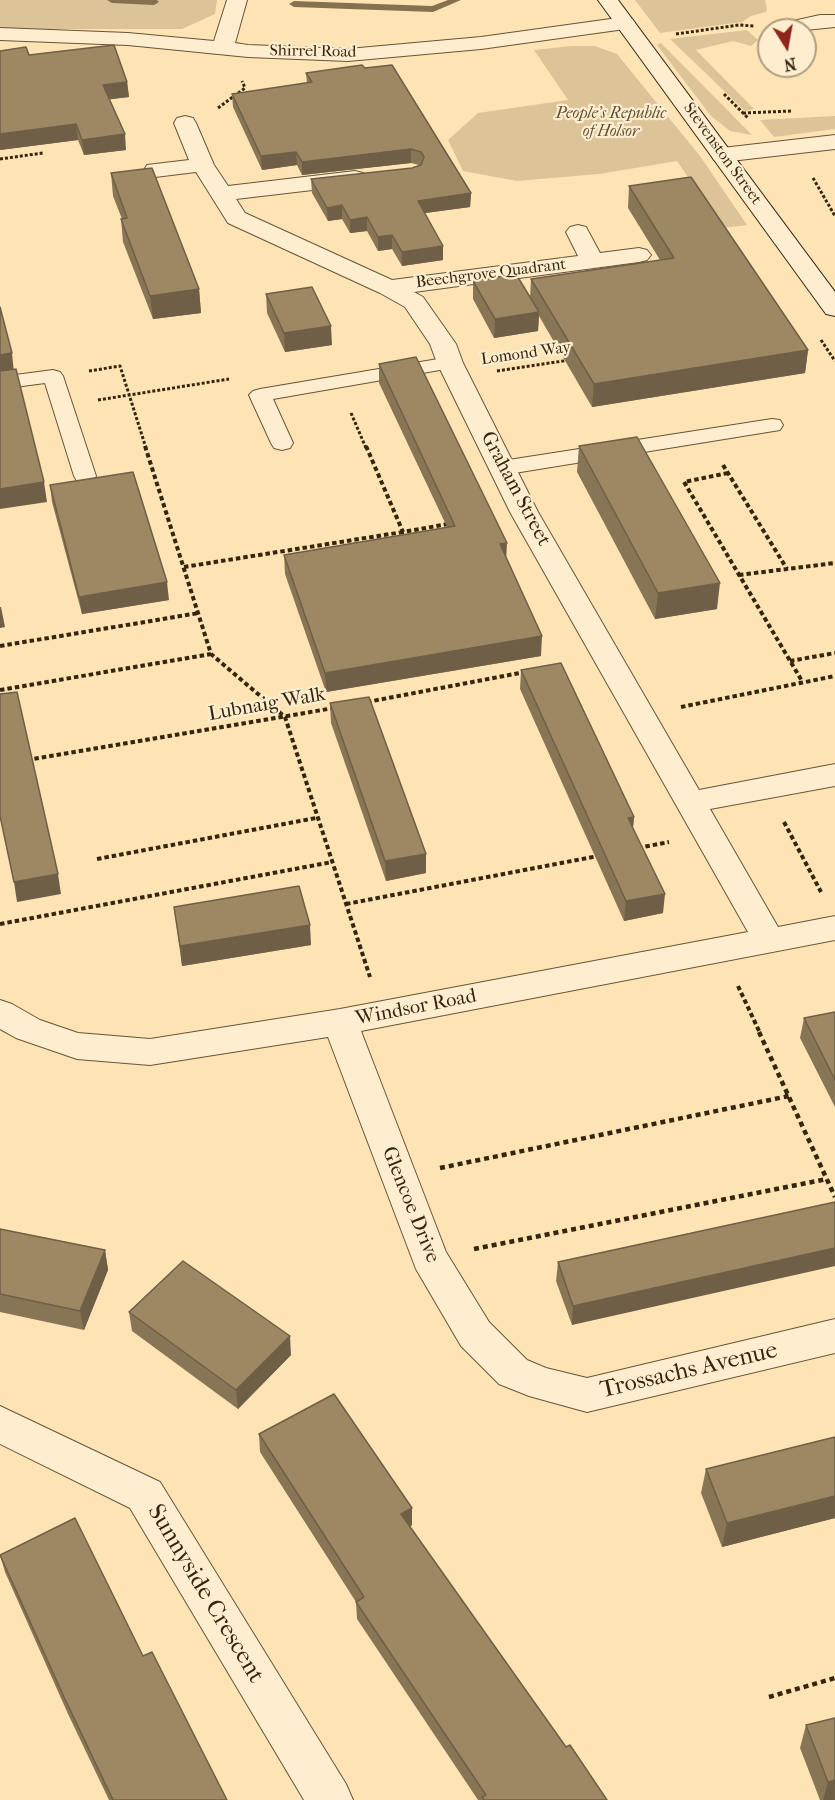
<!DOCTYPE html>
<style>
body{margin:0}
#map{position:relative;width:835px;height:1800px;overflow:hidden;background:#fee4b5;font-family:"IM FELL French Canon",serif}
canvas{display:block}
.north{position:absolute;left:757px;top:18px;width:60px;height:60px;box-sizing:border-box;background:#feedcf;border:2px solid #ae9d81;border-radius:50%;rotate:169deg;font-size:16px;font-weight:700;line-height:24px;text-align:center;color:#36250d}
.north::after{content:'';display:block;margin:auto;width:21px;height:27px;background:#8f2418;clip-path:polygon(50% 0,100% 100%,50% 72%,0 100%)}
</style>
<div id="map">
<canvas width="835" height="1800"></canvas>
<div class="north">N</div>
</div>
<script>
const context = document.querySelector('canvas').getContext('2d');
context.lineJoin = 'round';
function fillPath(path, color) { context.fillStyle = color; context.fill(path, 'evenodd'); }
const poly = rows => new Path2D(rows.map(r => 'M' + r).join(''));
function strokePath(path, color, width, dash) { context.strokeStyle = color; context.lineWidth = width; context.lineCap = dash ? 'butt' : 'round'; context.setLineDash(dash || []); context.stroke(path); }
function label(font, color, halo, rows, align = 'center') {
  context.font = font + ' "IM FELL French Canon",serif'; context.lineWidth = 4.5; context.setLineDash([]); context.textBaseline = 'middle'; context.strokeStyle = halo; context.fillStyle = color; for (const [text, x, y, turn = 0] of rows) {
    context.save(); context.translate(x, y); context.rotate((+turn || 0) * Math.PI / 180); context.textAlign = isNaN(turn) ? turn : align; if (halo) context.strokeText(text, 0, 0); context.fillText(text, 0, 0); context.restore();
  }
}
fillPath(poly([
 [0,0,217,0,215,14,182,29,0,29],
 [635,0,765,0,767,9,766,12,751,16,742,22,660,33],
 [747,30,758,40,751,46,733,41,696,50,754,109,745,111,670,39],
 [661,43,752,135,730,131,711,116,657,45],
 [571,46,595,46,617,54,700,156,747,225,723,228,677,161,599,174,517,181,463,171,448,140,478,113,568,100,534,50],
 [835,116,835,129,774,137,760,120]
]), '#dcc498');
fillPath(poly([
 [107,0,157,0,159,2,154,5,112,3,107,0],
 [448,0,461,0,433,12,294,7,289,4,294,1,432,6,448,0]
]), '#857150');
const service = poly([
 [450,357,457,359,460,363,457,367,273,399,293,443,290,448,282,450,274,448,271,443,249,395,253,391,260,389,450,357],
 [53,370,60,372,63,376,96,476,93,481,85,483,77,481,74,476,45,383,0,389,0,377,53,370],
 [772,419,780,420,783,425,780,430,502,475,494,473,491,468,494,463,502,461,772,419]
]);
const minor = poly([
 [227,0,247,0,235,43,248,45,348,49,481,37,625,17,632,19,635,23,632,27,625,29,481,49,348,61,248,57,128,45,0,40,0,28,128,33,214,41,227,0],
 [820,15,835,15,835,27,805,30,783,30,781,27,784,23,820,15],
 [185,116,193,118,196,123,214,165,228,186,355,171,363,173,366,178,363,183,355,185,236,199,245,213,392,280,578,256,566,232,570,227,578,225,586,227,600,253,639,248,647,250,651,255,647,260,639,262,414,292,423,297,456,344,463,363,538,512,699,790,835,764,835,786,710,809,778,927,835,916,835,940,361,1031,446,1252,489,1322,527,1360,546,1368,587,1378,835,1319,835,1353,587,1412,529,1396,499,1384,461,1346,416,1269,328,1037,150,1065,77,1059,16,1038,0,1029,0,1000,12,1004,40,1020,78,1033,150,1039,340,1009,748,932,510,512,437,363,430,344,405,307,380,293,228,223,196,172,155,177,147,175,144,170,147,165,189,160,174,123,177,118,185,116],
 [835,135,835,149,722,162,714,160,711,155,714,150,722,148,835,135],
 [0,1406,160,1482,346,1784,353,1800,304,1800,130,1508,0,1444,0,1406]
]);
const secondary = poly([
 [598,0,618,0,835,292,835,316,826,314,598,0]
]);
strokePath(service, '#685537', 2);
strokePath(minor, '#685537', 2);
strokePath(secondary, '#36250d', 2);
strokePath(poly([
 [676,34,739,25,754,26],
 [724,94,748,118],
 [218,108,245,88,242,81],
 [743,113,792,111],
 [0,159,43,153],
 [813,178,835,216],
 [821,340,835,361],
 [89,371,120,366,146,448],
 [497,371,570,360],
 [98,400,229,379],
 [351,413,366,448]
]), '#36250d', 3, [3, 2]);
strokePath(poly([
 [145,446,211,654,285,717,370,977],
 [366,446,403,532,448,524],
 [723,465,787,569],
 [728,473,684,482,802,681],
 [184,567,403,532],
 [739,575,835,563],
 [0,646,199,613],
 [790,661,835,653],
 [0,690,211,654],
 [367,702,525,672],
 [681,707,835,676],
 [27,760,334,708],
 [784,822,821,892],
 [638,848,669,842],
 [97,859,316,818],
 [346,904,598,856],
 [0,924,332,862],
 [738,986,760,1033]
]), '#36250d', 4, [4.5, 3]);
strokePath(poly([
 [759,1032,835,1197],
 [440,1168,789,1096],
 [474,1249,827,1179],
 [769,1697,835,1678]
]), '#36250d', 4.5, [5, 4]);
fillPath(service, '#feedcf');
fillPath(minor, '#feedcf');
fillPath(secondary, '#feedcf');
fillPath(poly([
 [0,51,29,55,127,82,129,97,109,99,126,150,84,155,78,140,0,150],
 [365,68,471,193,470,207,425,213,443,260,402,266,392,249,378,251,367,231,350,233,342,219,328,221,312,193,311,179,412,168,419,165,411,163,302,175,297,165,262,170,233,107,232,94,307,83,306,73],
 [111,173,199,289,201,313,153,319,123,242,121,219,122,219,113,196],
 [629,186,808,350,805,373,592,407,539,316,538,331,494,338,473,299,473,281,530,298,531,279,660,260,628,208],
 [266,294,332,345,285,352,267,313],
 [379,364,506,558,541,656,326,692,285,574,284,555,447,527,379,383],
 [579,446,717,609,655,619,577,472],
 [50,485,169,600,82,614,52,502],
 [521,670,634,817,633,828,663,913,624,921,520,689],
 [330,703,426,854,426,873,386,881,331,723],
 [174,907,311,945,182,966],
 [835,1012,835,1107,800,1038,804,1018],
 [835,1202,572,1325,556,1281,558,1262],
 [0,1229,105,1250,108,1270,84,1330,0,1312],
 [129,1312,291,1355,238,1409,132,1331],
 [259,1434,412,1508,412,1525,410,1527,566,1747,607,1800,478,1800,357,1619,356,1602,260,1452],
 [835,1437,835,1518,722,1547,701,1493,706,1469],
 [0,1555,143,1656,227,1800,109,1800,68,1714,5,1572],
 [835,1718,835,1800,820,1800,800,1748,806,1725]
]), '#887556');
fillPath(poly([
 [127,82,129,97,105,100,103,85],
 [76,124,78,140,0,150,0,134],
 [125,134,126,150,84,155,82,140],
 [411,149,411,163,302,175,302,162],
 [296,152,297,165,262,170,261,156],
 [471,193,470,207,418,214,418,201],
 [342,205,342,219,328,221,327,208],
 [367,217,367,231,350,233,350,220],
 [392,235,392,249,378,251,378,237],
 [443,246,443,260,402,266,402,252],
 [199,289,201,313,153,319,150,296],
 [539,312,538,331,494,338,495,319],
 [331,326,332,345,285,352,284,333],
 [808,350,805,373,592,407,594,384],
 [12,353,14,373,0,375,0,355],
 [44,482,47,502,0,509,0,489],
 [507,543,506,562,500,544],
 [167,582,169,600,82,614,79,597],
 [720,583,717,609,655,619,658,593],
 [0,607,1,607,5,627,0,628],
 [542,636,541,656,326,692,325,673],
 [634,817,632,837,628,818],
 [426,854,426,873,386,881,385,861],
 [58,874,61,894,17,902,14,882],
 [665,894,663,913,624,921,626,901],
 [310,925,311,945,182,966,180,946],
 [835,1248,835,1266,572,1325,573,1306],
 [105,1250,108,1270,84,1330,80,1311],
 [290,1336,291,1355,238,1409,236,1390],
 [835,1496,835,1518,722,1547,727,1523],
 [412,1508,412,1525,401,1532,401,1514],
 [835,1780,835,1800,823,1800,828,1782]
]), '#6f5f46');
const building = poly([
 [114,45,127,82,103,85,125,134,82,140,76,124,0,134,0,51,26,47,29,55,114,45],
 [362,65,365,68,392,65,471,193,418,201,443,246,402,252,392,235,378,237,367,217,350,220,342,205,327,208,311,179,412,168,421,165,424,157,421,152,411,149,302,162,296,152,261,156,232,94,312,82,306,73,362,65],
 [152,168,199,289,150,296,121,219,127,218,111,173,152,168],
 [691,177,808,350,594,384,531,279,674,258,629,186,691,177],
 [516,274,539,312,495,319,473,281,516,274],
 [312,287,331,326,284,333,266,294,312,287],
 [0,307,12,353,0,355,0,307],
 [416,357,507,543,500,544,542,636,325,673,284,555,455,526,379,364,416,357],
 [16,369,44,482,0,489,0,371,16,369],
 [637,437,720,583,658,593,579,446,637,437],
 [133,472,167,582,79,597,50,485,133,472],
 [561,663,634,817,628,818,665,894,626,901,521,670,561,663],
 [17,692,58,874,14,882,0,816,0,694,17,692],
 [369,697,426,854,385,861,330,703,369,697],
 [299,886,310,925,180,946,174,907,299,886],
 [835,1012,835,1080,804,1018,835,1012],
 [835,1202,835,1248,573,1306,558,1262,835,1202],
 [0,1229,105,1250,80,1311,0,1294,0,1229],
 [183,1261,290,1336,236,1390,129,1312,183,1261],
 [334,1394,412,1508,401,1514,566,1747,570,1745,607,1800,484,1800,482,1797,486,1795,356,1602,364,1597,259,1434,334,1394],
 [835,1437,835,1496,727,1523,706,1469,835,1437],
 [75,1518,143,1656,152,1652,227,1800,113,1800,64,1697,0,1555,75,1518],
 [835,1718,835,1780,828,1782,806,1725,835,1718]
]);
fillPath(building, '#9e8864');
strokePath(building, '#6f5f46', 1.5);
label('16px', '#36250d', '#feedcf', [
 ["Shirrel Road",313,52,1],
 ["Stevenston Street",722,154,54],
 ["Beechgrove Quadrant",491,274,-7],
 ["Lomond Way",526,354,-8]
]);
label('italic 16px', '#604d30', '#feedcf', [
 ["People's Republic",611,114],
 ["of Holsor",611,132]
]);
label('20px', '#36250d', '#feedcf', [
 ["Graham Street",515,489,62],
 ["Lubnaig Walk",267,705,-10],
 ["Windsor Road",416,1008,-11],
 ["Glencoe Drive",410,1205,68]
]);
label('24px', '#36250d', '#feedcf', [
 ["Trossachs Avenue",689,1371,-13],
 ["Sunnyside Crescent",205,1594,59]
]);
</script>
